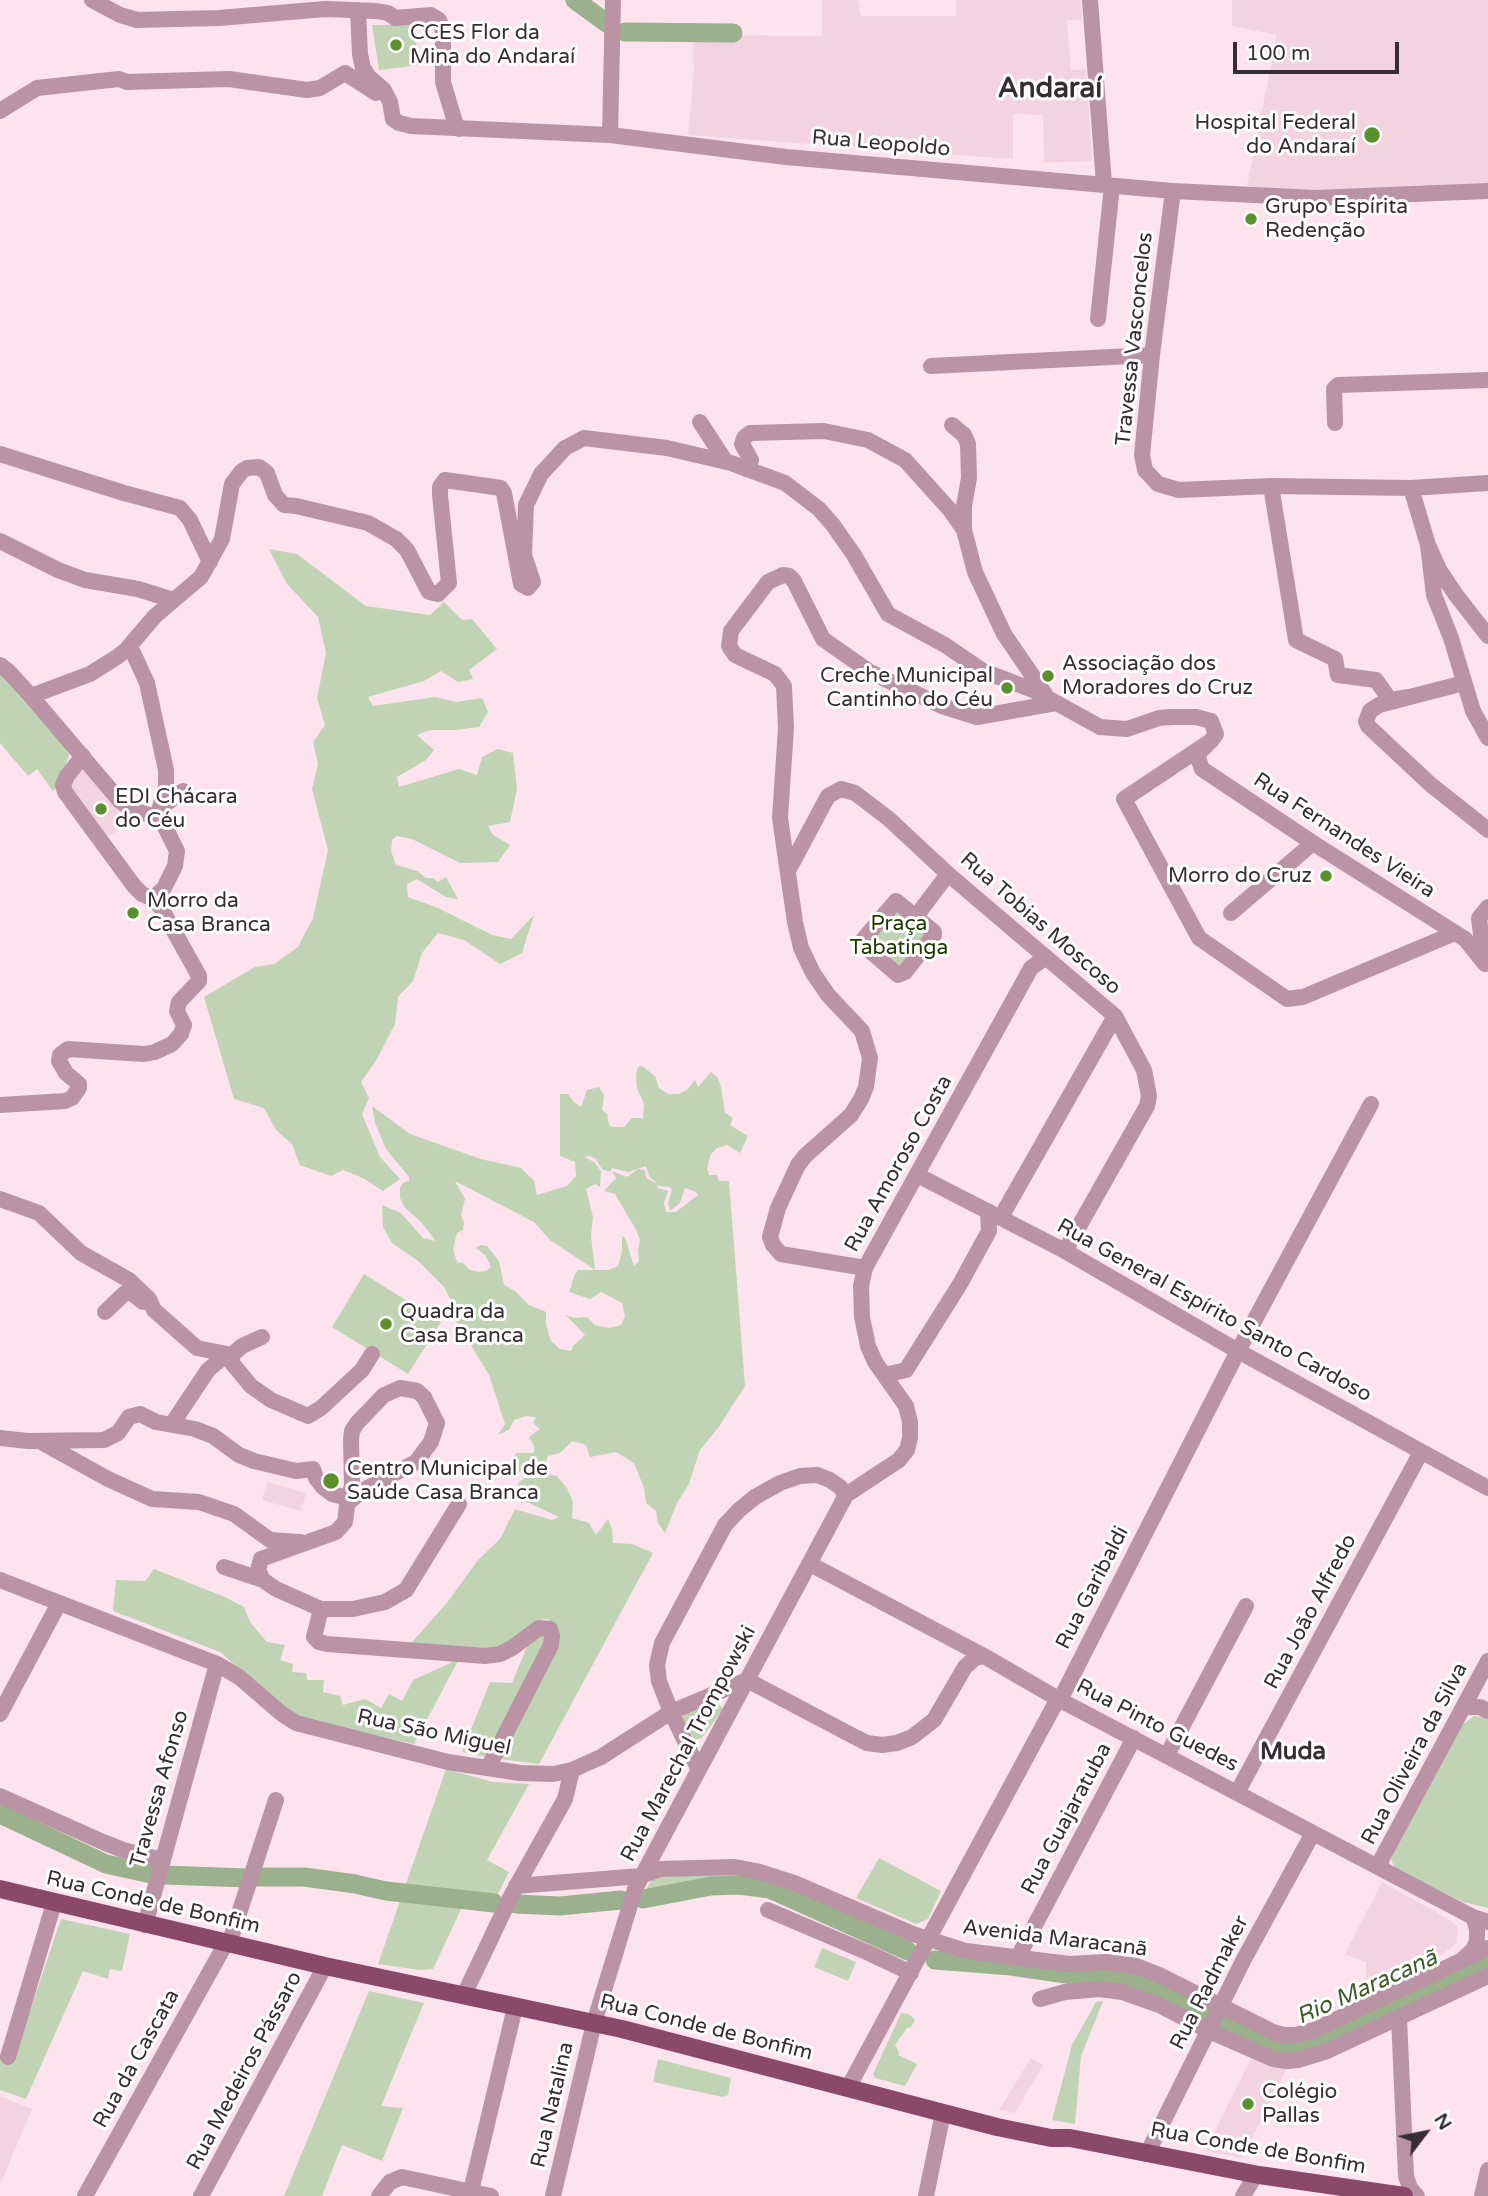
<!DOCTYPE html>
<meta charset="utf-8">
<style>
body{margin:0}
#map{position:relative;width:1488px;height:2196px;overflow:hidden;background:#fde3ee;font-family:"Varela Round",sans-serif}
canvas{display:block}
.north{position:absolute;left:1390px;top:2098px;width:70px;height:70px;-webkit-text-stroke:5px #fff;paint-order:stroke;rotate:58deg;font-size:19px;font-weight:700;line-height:28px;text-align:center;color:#362c31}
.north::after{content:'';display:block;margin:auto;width:24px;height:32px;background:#362c31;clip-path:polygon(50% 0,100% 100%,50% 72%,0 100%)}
.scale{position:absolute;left:1233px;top:42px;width:166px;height:32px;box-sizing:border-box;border:4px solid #362c31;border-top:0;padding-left:9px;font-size:21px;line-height:24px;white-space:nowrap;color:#362c31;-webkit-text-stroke:5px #fff;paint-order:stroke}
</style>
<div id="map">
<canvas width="1488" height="2196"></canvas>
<div class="north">N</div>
<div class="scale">100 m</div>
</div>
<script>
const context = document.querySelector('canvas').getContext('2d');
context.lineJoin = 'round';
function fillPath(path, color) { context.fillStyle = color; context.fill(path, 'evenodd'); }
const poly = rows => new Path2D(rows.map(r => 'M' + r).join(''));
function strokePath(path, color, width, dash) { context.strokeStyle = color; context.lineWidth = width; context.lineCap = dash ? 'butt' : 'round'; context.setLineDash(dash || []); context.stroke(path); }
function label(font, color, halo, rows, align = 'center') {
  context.font = font + ' "Varela Round",sans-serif'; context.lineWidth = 6; context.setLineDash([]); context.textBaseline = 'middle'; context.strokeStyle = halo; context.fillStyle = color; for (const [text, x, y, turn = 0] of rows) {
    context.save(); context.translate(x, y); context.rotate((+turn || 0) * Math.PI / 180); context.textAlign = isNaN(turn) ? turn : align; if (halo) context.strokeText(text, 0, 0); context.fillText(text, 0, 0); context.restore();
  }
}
fillPath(poly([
 [822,0,858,0,861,16,956,16,956,0,1081,0,1082,20,1067,20,1071,70,1086,69,1092,161,1044,163,1043,115,1013,114,1013,159,688,135,694,72,693,35,822,36],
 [1232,0,1488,0,1488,188,1315,194,1247,186,1277,35,1232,26],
 [80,770,87,773,127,822,108,837,68,787],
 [267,1482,306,1493,301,1511,262,1500],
 [1382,1882,1445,1917,1458,1927,1456,1944,1443,1954,1366,1993,1366,1962,1345,1954],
 [1252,2057,1287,2068,1242,2158,1205,2151],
 [1031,2058,1043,2065,1015,2113,999,2110],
 [0,2096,32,2109,0,2185]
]), '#f3d3e0');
fillPath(poly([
 [372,25,413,25,420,65,379,70],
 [269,549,297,554,366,606,430,615,444,602,462,620,472,619,497,649,469,670,473,679,458,682,441,671,424,681,368,697,373,706,435,697,456,702,482,698,488,712,479,727,456,730,430,730,417,735,434,750,426,760,397,777,399,787,459,769,477,775,482,757,498,749,513,753,517,789,510,822,488,826,493,835,510,845,498,862,460,863,412,839,397,836,392,840,391,851,396,865,417,871,426,878,433,878,438,882,446,877,458,899,446,897,417,879,407,884,408,897,438,908,492,935,511,939,534,915,522,953,500,964,464,940,438,933,422,953,413,981,398,997,395,1024,377,1059,361,1082,369,1098,362,1114,380,1157,400,1179,383,1191,363,1178,343,1170,331,1176,300,1165,292,1144,276,1130,264,1108,234,1099,204,997,255,967,274,964,298,947,313,918,328,850,312,789,318,764,313,742,325,725,317,698,326,653,318,617,287,584],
 [0,671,67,750,69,756,58,786,53,791,37,769,28,776,0,743],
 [896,903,933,929,900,972,864,942],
 [642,1066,655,1076,659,1088,668,1094,679,1094,687,1090,695,1080,698,1087,711,1072,718,1078,721,1087,725,1113,733,1118,730,1125,748,1136,740,1153,727,1145,717,1148,711,1154,707,1168,709,1175,717,1175,719,1181,729,1181,745,1386,718,1428,700,1450,689,1484,677,1503,665,1533,658,1523,656,1511,646,1503,644,1488,634,1463,616,1452,590,1457,586,1445,572,1441,560,1453,548,1456,545,1465,537,1467,530,1463,518,1473,509,1467,516,1453,534,1453,534,1446,529,1437,540,1429,533,1423,536,1417,526,1416,514,1420,509,1430,498,1435,505,1424,489,1375,455,1319,456,1311,444,1287,418,1261,392,1243,383,1227,382,1205,401,1213,423,1238,436,1241,420,1221,405,1208,400,1198,400,1188,404,1182,409,1181,409,1177,386,1149,375,1123,372,1106,410,1134,481,1159,521,1168,534,1181,537,1195,567,1186,576,1176,575,1162,560,1156,560,1094,568,1094,574,1102,581,1107,587,1090,599,1087,604,1095,602,1110,607,1114,609,1125,613,1127,624,1127,632,1118,643,1118,644,1104,637,1088,636,1075,638,1067],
 [590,1156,596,1159,602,1169,610,1172,612,1168,628,1172,646,1166,649,1176,659,1186,670,1187,672,1190,668,1203,670,1211,680,1203,685,1188,696,1192,698,1195,676,1212,666,1212,664,1203,668,1191,658,1188,657,1184,646,1178,645,1170,638,1169,627,1177,612,1171,616,1178,604,1191,615,1194,636,1230,640,1240,638,1250,639,1261,634,1266,625,1238,622,1236,622,1252,618,1266,609,1270,578,1270,575,1274,569,1292,590,1299,601,1292,622,1303,625,1316,621,1325,609,1328,595,1325,587,1317,574,1318,566,1315,585,1335,573,1346,571,1351,560,1349,551,1341,546,1325,546,1312,529,1305,515,1291,504,1285,499,1261,487,1246,480,1245,476,1248,486,1256,491,1267,486,1271,478,1272,470,1270,463,1263,457,1262,453,1249,457,1233,463,1230,464,1223,461,1215,465,1199,455,1181,534,1222,550,1240,595,1270,591,1236,593,1217,586,1189,595,1184,600,1187,601,1171,594,1162,584,1157],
 [364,1274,441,1322,408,1374,332,1327],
 [547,1474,557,1476,567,1488,573,1502,572,1518,589,1523,596,1535,608,1519,612,1528,613,1543,632,1544,653,1553,539,1764,500,1759,556,1625,547,1619,539,1620,511,1644,493,1651,412,1645,412,1642,446,1604,478,1560,500,1539,515,1509,552,1520,559,1517,527,1502,521,1503,517,1494,518,1483,525,1478,538,1478],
 [154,1569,225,1597,244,1607,250,1622,267,1642,285,1645,280,1660,293,1664,292,1672,306,1673,307,1680,324,1680,323,1692,340,1696,343,1705,365,1699,381,1708,389,1694,402,1701,413,1680,459,1659,414,1744,301,1719,282,1706,220,1652,113,1611,116,1580,145,1581],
 [541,1635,545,1637,545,1642,487,1757,462,1752,490,1682,512,1683,528,1644],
 [718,1703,723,1709,702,1738,695,1740,681,1721,684,1714],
 [1474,1716,1488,1718,1488,1908,1463,1902,1395,1868,1391,1860,1392,1853,1458,1728],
 [446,1769,493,1782,529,1784,487,1860,509,1872,492,1906,463,1905,433,1969,419,1970,378,1964],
 [879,1858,941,1891,928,1919,916,1924,856,1898],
 [733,1874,770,1881,912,1940,911,1945,839,1910,805,1899,780,1887,763,1883,742,1879,709,1879,645,1892,649,1884,656,1876],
 [61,1919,130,1934,122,1971,110,1969,108,1979,83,1971,26,2099,0,2090,0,2058,12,2064],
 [822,1948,856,1962,848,1981,814,1967],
 [369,1991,424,2003,381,2106,403,2108,382,2161,342,2145,322,2196,284,2196],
 [1103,2001,1081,2056,1075,2124,1052,2120,1072,2045,1096,2002],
 [901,2013,909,2014,915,2020,911,2027,907,2028,895,2045,899,2052,898,2055,917,2064,905,2086,875,2078,873,2074],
 [658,2059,731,2078,728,2095,723,2097,653,2082]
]), '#c0d3b5');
strokePath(poly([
 [575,0,608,24],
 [625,32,733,33],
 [0,1814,106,1864,151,1874],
 [164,1875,247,1878],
 [254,1877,304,1877,356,1884],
 [359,1885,386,1891,494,1903],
 [643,1899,711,1886,739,1885,770,1889,908,1951],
 [516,1904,560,1906,621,1900],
 [935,1960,1011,1966,1073,1975,1122,1975,1162,1989,1206,2011],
 [1227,2021,1277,2045,1302,2046,1488,1961]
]), '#9bb18e', 19);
strokePath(poly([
 [92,0,120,15,137,20,219,18,325,9,377,11,388,13,395,18,431,15,439,20,443,31,443,82,455,122,459,129],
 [1090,0,1104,184],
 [358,10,360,54,363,68,369,77,384,90,390,102,393,119,399,123,411,126,610,135,786,157,1173,191,1315,198,1488,191],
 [0,111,37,88,119,79,127,82,229,79,307,90,320,88,345,73,376,93],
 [610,135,613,0],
 [1173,191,1152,355,1142,455,1145,470,1158,484,1179,490,1271,486,1411,488,1488,483],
 [1098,319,1112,186],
 [931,366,1152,355],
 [700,422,726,462],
 [1335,423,1334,389,1338,385,1488,380],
 [952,425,964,435,968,444,969,478,964,506,964,530],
 [0,454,124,493,180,508,190,520,210,562],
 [746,469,751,460,742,444,744,438,750,433,824,431,868,440,905,460,950,510,964,530,975,572,1004,634,1045,694],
 [1271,486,1296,640,1335,659,1338,675,1376,680,1390,700,1409,697],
 [1411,488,1428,545,1440,571,1456,595,1488,636],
 [0,541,58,570,85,580,138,589,173,600],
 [1428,545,1434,595,1451,638,1473,711,1488,738],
 [130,646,147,683,166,770,166,786,157,818],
 [0,665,8,671,31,696,120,801,129,808,157,818,164,825,177,851,175,866,164,888,153,899],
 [1464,683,1379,705,1370,711,1366,721,1368,726,1430,784,1488,830],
 [31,696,90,674,117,657,126,650,155,616,201,577,222,539,232,484,242,471,247,468,259,467,267,473,275,495,284,505,296,506,368,523,396,539,407,550,429,592,438,594,449,583,440,495,440,487,445,480,501,488,504,493,521,584,528,588,533,582,524,555,526,505,541,474,565,448,584,438,667,448,731,463,785,483,819,509,833,525,854,555,888,614,945,645,983,671,1033,690,1100,727,1127,729,1159,718,1171,717,1196,717,1211,721,1216,734,1211,741,1124,799,1199,938,1287,999,1303,997,1455,933],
 [1206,746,1200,751,1198,758,1202,769,1313,843,1465,939,1485,964],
 [160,808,183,791],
 [788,871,828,796,841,789,855,793,889,819,948,874,1115,1016,1144,1070,1149,1096,1147,1106,1065,1251],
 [896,901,934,932,934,935,905,972,898,975,862,944,863,940,896,901],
 [1231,913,1313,843],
 [917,915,948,874],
 [1484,960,1479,918,1488,907],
 [0,1105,65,1101,72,1098,79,1088,79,1084,66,1073,59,1061,60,1055,68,1049,144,1054,155,1052,172,1044,181,1034,184,1025,177,1011,179,1002,199,981,199,976,161,908,153,899,142,894,134,886,65,792,63,785,67,776,83,756],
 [917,1175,1065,1251,1238,1351,1488,1488],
 [0,1199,39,1213,81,1253,129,1280,149,1299,154,1310,197,1348,232,1355,242,1346,262,1337],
 [1001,1217,1115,1016],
 [865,1268,781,1254,773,1245,770,1237,778,1208,798,1165,805,1156,851,1115,861,1099,866,1087,870,1058,862,1031,828,995,813,973,801,948,795,922,780,818,786,728,784,686,775,674,735,655,729,646,731,631,768,582,783,575,789,576,794,581,823,639,870,672,942,706,977,717,1056,703],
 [105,1312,125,1293,130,1292,143,1302],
 [232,1355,232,1363,251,1386,271,1400,308,1416,321,1408,362,1370,372,1354],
 [885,1375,906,1370,960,1284,989,1231,988,1211],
 [172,1424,208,1370,227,1354],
 [0,1438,28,1441,104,1440,118,1433,129,1417,140,1414,156,1422,195,1429,213,1436,239,1455,254,1461,296,1471,313,1469,316,1478,323,1487,332,1494,348,1498],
 [43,1443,108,1479,152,1499,199,1502,234,1514,270,1540,300,1542],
 [810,1564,984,1656,1060,1700,1473,1917,1488,1922],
 [224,1567,263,1580,276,1589,321,1609,353,1609,385,1602,406,1590,459,1504],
 [0,1580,217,1664,239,1677,282,1714,296,1723,448,1762,520,1773,553,1774,572,1770,601,1757,671,1712,747,1680],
 [263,1580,258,1570,261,1559,336,1532,345,1522,348,1498,352,1486,351,1440,352,1431,357,1423,384,1395,400,1388,417,1391,424,1397,437,1423,431,1442,416,1462,362,1491,348,1503],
 [321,1609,314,1637,319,1642,327,1644,485,1656,500,1654,512,1648,539,1628,550,1629,552,1636,551,1645,488,1768],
 [747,1680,855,1737,867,1743,882,1745,897,1743,912,1737,934,1720,965,1667,975,1658,984,1656],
 [1464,1707,1480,1707,1488,1711],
 [0,1714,59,1603],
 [1167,1755,1246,1606],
 [698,1768,671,1712,659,1681,657,1665,662,1643,725,1525,739,1510,755,1497,780,1483,800,1476,817,1475,830,1480,840,1487,846,1495],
 [1238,1791,1421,1452],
 [0,1796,103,1842,123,1850,162,1860],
 [1380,1868,1382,1858,1488,1661],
 [516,1886,641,1876,660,1869,735,1867,756,1871,797,1884,913,1934,966,1951,1069,1964,1106,1962,1136,1966,1159,1975,1273,2032,1284,2035,1296,2035,1314,2030,1488,1948],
 [768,1910,871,1954,911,1973],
 [145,1925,217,1664],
 [229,1944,276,1800],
 [1018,1957,1134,1738],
 [1464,1958,1473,1950,1477,1941,1477,1929,1473,1917],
 [464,1995,511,1896,565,1799,572,1770],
 [1040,1999,1065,1992,1100,1989,1122,1992,1159,2005,1209,2031,1273,2059,1287,2061,1298,2060,1327,2051,1488,1976],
 [1399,2018,1406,2176,1410,2188,1417,2196],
 [8,2057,54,1903],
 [848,2088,1054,1706,1060,1700,1238,1351,1371,1104],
 [1147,2154,1244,1959,1313,1833],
 [471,2191,515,2007],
 [85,2196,226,1943],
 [201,2196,325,1966],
 [379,2196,390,2182,402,2177,491,2196],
 [553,2196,594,2023,635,1889,846,1495,899,1460,907,1450,910,1438,910,1422,906,1406,875,1362,868,1346,862,1317,861,1286,865,1268,1031,968,1046,957],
 [926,2196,943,2113],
 [1243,2196,1256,2174],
 [1482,2196,1488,2170]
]), '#ba93a4', 16);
strokePath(poly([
 [0,1889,325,1966,622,2029,997,2127,1051,2138,1070,2138,1259,2175,1404,2196]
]), '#8b4969', 18);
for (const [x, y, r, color] of [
 [396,45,7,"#5b912c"],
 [1372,135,9,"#5b912c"],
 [1251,219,7,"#5b912c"],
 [1048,676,7,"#5b912c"],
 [1007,688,7,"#5b912c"],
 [101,809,7,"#5b912c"],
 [1326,876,7,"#5b912c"],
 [133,913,7,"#5b912c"],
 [386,1324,7,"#5b912c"],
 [331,1481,9,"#5b912c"],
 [1248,2104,7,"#5b912c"]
]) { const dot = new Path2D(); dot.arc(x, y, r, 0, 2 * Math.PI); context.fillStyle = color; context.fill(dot); strokePath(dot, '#fff', 2.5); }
label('21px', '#362c31', '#fff', [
 ["CCES Flor da",410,33],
 ["Mina do Andaraí",410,57],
 ["Hospital Federal",1356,123,"right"],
 ["do Andaraí",1356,147,"right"],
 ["Grupo Espírita",1265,207],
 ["Redenção",1265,231],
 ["Associação dos",1062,664],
 ["Moradores do Cruz",1062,688],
 ["Creche Municipal",993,676,"right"],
 ["Cantinho do Céu",993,700,"right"],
 ["EDI Chácara",115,797],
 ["do Céu",115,821],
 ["Morro do Cruz",1312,876,"right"],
 ["Morro da",147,901],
 ["Casa Branca",147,925],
 ["Quadra da",400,1312],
 ["Casa Branca",400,1336],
 ["Centro Municipal de",347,1469],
 ["Saúde Casa Branca",347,1493],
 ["Colégio",1262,2092],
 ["Pallas",1262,2116]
], 'left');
label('21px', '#362c31', '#fff', [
 ["Rua Leopoldo",881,144,5],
 ["Travessa Vasconcelos",1135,339,-84],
 ["Rua Fernandes Vieira",1344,836,33],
 ["Rua Tobias Moscoso",1040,924,41],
 ["Rua Amoroso Costa",899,1164,-61],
 ["Rua General Espírito Santo Cardoso",1214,1311,29],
 ["Rua Garibaldi",1093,1588,-63],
 ["Rua João Alfredo",1311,1612,-62],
 ["Rua Pinto Guedes",1157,1726,27],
 ["Rua São Miguel",434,1733,12],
 ["Rua Marechal Trompowski",689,1744,-62],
 ["Rua Oliveira da Silva",1415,1754,-62],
 ["Travessa Afonso",160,1789,-74],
 ["Rua Guajaratuba",1067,1819,-62],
 ["Rua Conde de Bonfim",153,1903,13],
 ["Avenida Maracanã",1055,1939,7],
 ["Rua Radmaker",1210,1983,-63],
 ["Rua Conde de Bonfim",706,2028,14],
 ["Rua da Cascata",137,2059,-61],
 ["Rua Medeiros Pássaro",245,2071,-62],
 ["Rua Natalina",553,2105,-77],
 ["Rua Conde de Bonfim",1258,2149,10]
]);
label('21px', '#1c3701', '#fff', [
 ["Praça",899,924],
 ["Tabatinga",899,948]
]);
label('italic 23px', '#3e5b28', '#fff', [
 ["Rio Maracanã",1367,1988,-24]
]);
label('bold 24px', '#362c31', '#fff', [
 ["Muda",1293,1753]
]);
label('bold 28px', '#362c31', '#fff', [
 ["Andaraí",1050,90]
]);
</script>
